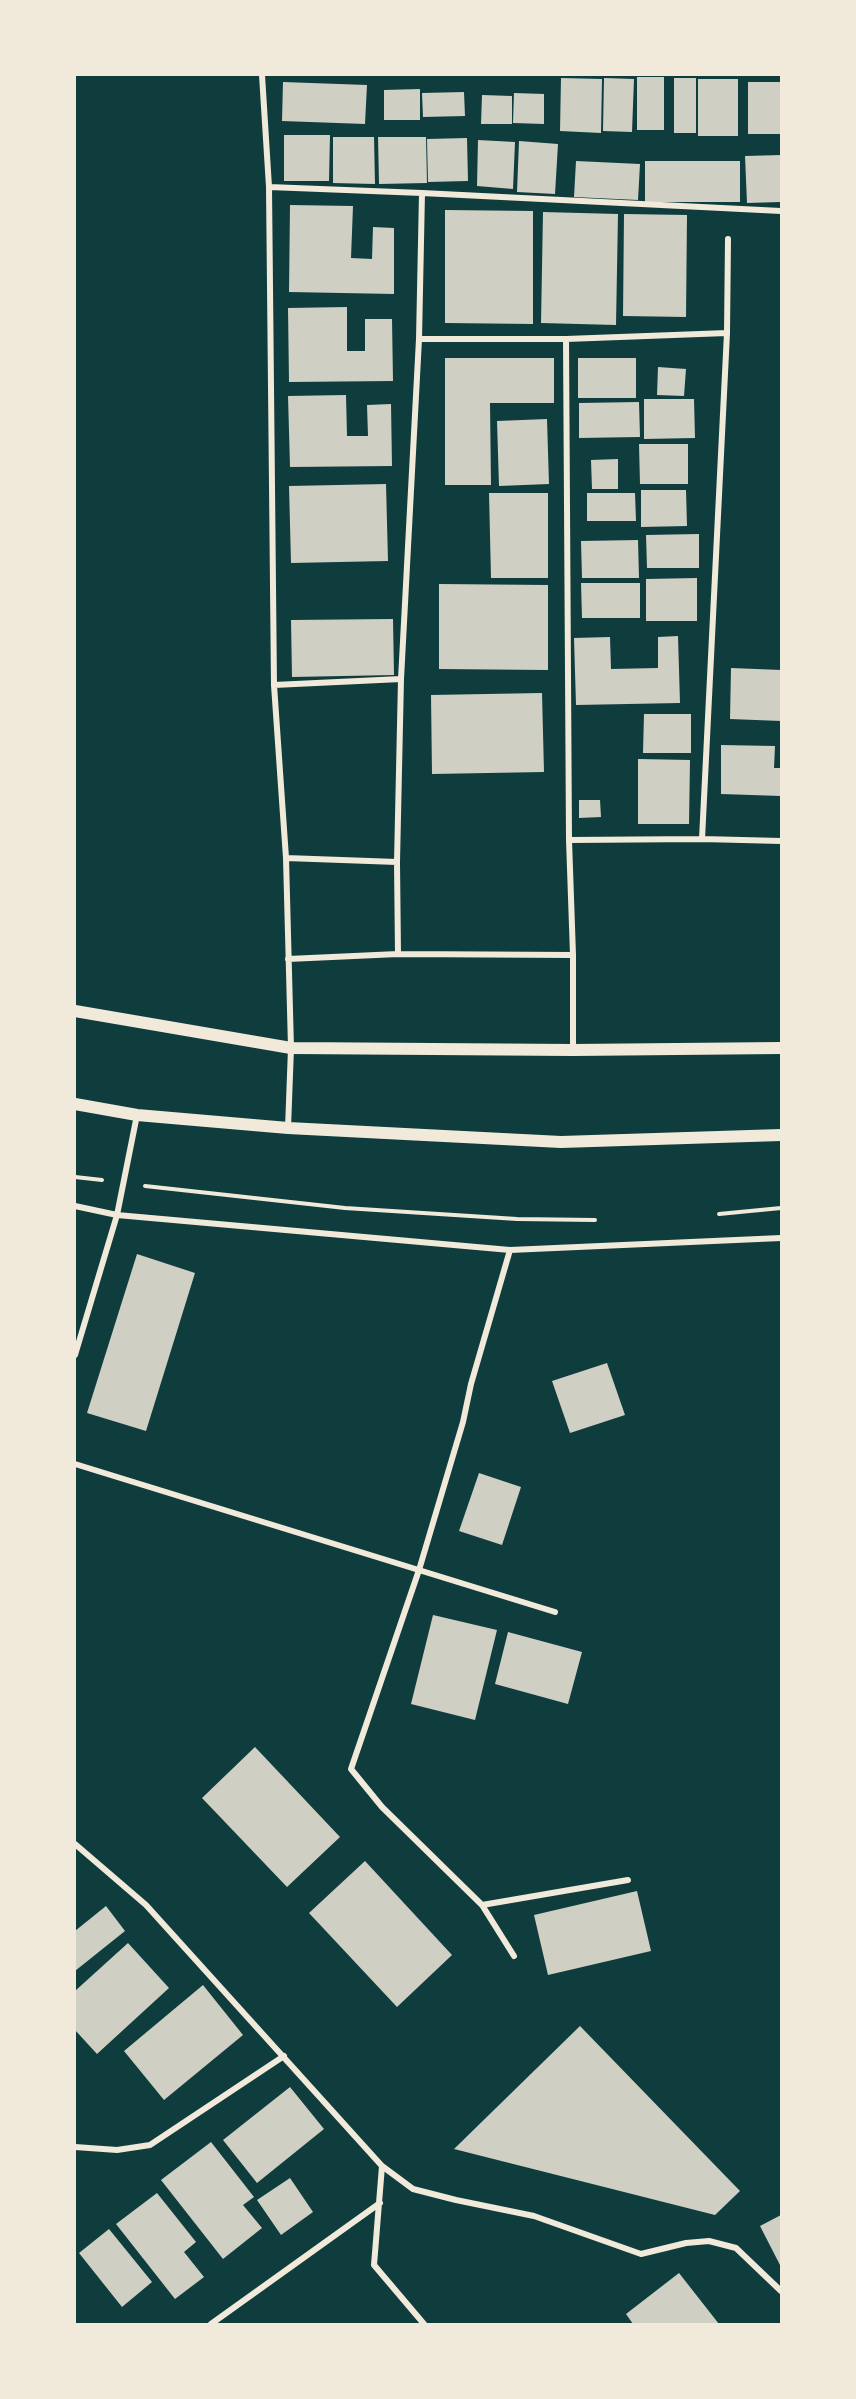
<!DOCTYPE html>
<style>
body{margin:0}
#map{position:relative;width:856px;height:2399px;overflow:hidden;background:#0f3d3e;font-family:Jost,sans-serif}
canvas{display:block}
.frame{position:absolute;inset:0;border:76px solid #f1e9da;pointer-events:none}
</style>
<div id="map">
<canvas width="856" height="2399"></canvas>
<div class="frame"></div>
</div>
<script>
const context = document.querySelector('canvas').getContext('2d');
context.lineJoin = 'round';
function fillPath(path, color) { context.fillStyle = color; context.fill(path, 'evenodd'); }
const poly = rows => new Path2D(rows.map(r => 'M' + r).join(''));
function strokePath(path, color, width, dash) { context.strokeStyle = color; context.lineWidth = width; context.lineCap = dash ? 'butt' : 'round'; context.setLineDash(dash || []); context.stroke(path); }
fillPath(poly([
 [637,77,664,77,664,130,637,130],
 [561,78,602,79,601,133,560,131],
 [604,78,634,79,632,132,603,131],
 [674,78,696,78,696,133,674,133],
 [698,79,738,79,738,136,698,136],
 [283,82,367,85,365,124,282,121],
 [748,82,781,82,781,134,748,134],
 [420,89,420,120,384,120,384,90],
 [464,92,465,116,423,117,422,93],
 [514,93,544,94,544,124,513,123],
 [482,95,512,96,512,124,481,124],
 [284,135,330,135,329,181,284,181],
 [333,137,374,137,375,184,333,183],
 [378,137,426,137,427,183,379,184],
 [467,138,468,181,428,182,427,139],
 [478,140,515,142,513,189,477,186],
 [519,141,558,144,555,194,517,192],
 [781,155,781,202,747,203,745,156],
 [576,161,640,164,638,200,574,197],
 [645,161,740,161,740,202,645,202],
 [290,205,353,206,351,258,372,259,373,227,394,228,394,294,289,292],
 [445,210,533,211,533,324,445,323],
 [543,212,618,214,616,325,541,323],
 [624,214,687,215,686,317,623,316],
 [347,307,347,351,365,351,365,319,392,319,393,381,289,382,288,308],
 [445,358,554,358,554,403,490,403,491,485,445,485],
 [578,358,636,358,636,398,578,398],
 [658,367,686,369,684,396,657,395],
 [346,395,347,436,368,436,367,405,391,404,392,466,290,467,288,396],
 [644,399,694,399,695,438,644,439],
 [639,402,640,437,579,438,579,403],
 [547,419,549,484,499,486,497,421],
 [639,444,688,444,688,484,640,484],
 [618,459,618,489,592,489,591,460],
 [386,484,388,561,291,563,289,486],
 [641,490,686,490,687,526,641,527],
 [489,493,548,493,548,578,491,578],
 [587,493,635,493,636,521,587,521],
 [699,534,699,568,647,568,646,535],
 [638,540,639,578,582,578,581,541],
 [697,578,697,621,646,621,646,579],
 [581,583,640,583,640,618,582,618],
 [439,584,548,585,548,670,439,669],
 [393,619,394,675,292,677,291,620],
 [678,636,680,703,576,705,574,638,610,637,611,669,658,668,658,637],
 [731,668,781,670,781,721,730,719],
 [542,693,544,772,432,774,431,695],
 [644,714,691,714,691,753,643,753],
 [721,745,775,746,774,768,781,768,781,796,721,794],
 [638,759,690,760,689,824,638,824],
 [579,800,600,800,601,817,579,818],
 [137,1254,195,1273,146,1431,87,1413],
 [607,1363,625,1415,570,1433,552,1381],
 [479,1473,521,1487,502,1545,459,1531],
 [433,1615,497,1630,475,1720,411,1704],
 [508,1632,582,1652,568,1704,495,1684],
 [255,1747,340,1837,287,1887,202,1798],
 [365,1861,452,1955,397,2007,309,1913],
 [637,1891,651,1951,548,1975,534,1915],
 [106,1906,125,1931,75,1971,75,1931],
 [128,1943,169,1988,97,2054,75,2030,75,1991],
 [203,1985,243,2035,164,2100,124,2051],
 [580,2026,740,2191,715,2215,454,2149],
 [290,2087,324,2129,257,2183,223,2140],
 [211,2142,254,2197,243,2205,262,2228,223,2259,161,2180],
 [290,2178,313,2212,281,2235,257,2200],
 [157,2193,196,2242,184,2252,204,2277,175,2299,116,2224],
 [781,2215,781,2267,760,2226],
 [109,2229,152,2282,122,2307,79,2253],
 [679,2273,719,2324,633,2324,626,2314]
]), '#cfcfc3');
strokePath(poly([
 [75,1177,102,1180],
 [145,1186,345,1208,517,1219,595,1220],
 [719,1214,781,1208]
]), '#f1e9da', 4);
strokePath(poly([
 [262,75,269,187,274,685,286,858,291,1048,288,1128],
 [269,187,422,193,419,339,401,679,397,862,398,954,573,955],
 [422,193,781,211],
 [419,339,566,339,569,840,573,955,573,1050],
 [566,339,727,333],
 [274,685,401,679],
 [702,839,727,333,728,239],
 [569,840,702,839,781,841],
 [286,858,397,862],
 [288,959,398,954],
 [75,1206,117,1215,510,1250,781,1238],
 [510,1250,471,1384,463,1422,419,1570,351,1769,382,1807,482,1905,514,1956],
 [75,1355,117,1215,137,1115],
 [75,1464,555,1612],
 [75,1844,146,1905,382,2166,374,2265,424,2324],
 [482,1905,628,1880],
 [75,2147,117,2150,150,2145,284,2056],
 [382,2166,413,2189,456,2200,534,2216,641,2254,686,2243,709,2241,736,2248,781,2291],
 [211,2324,380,2203]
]), '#f1e9da', 6);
strokePath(poly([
 [75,1011,291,1048,573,1050,781,1048],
 [75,1104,137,1115,288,1128,561,1142,781,1135]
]), '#f1e9da', 12);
</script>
